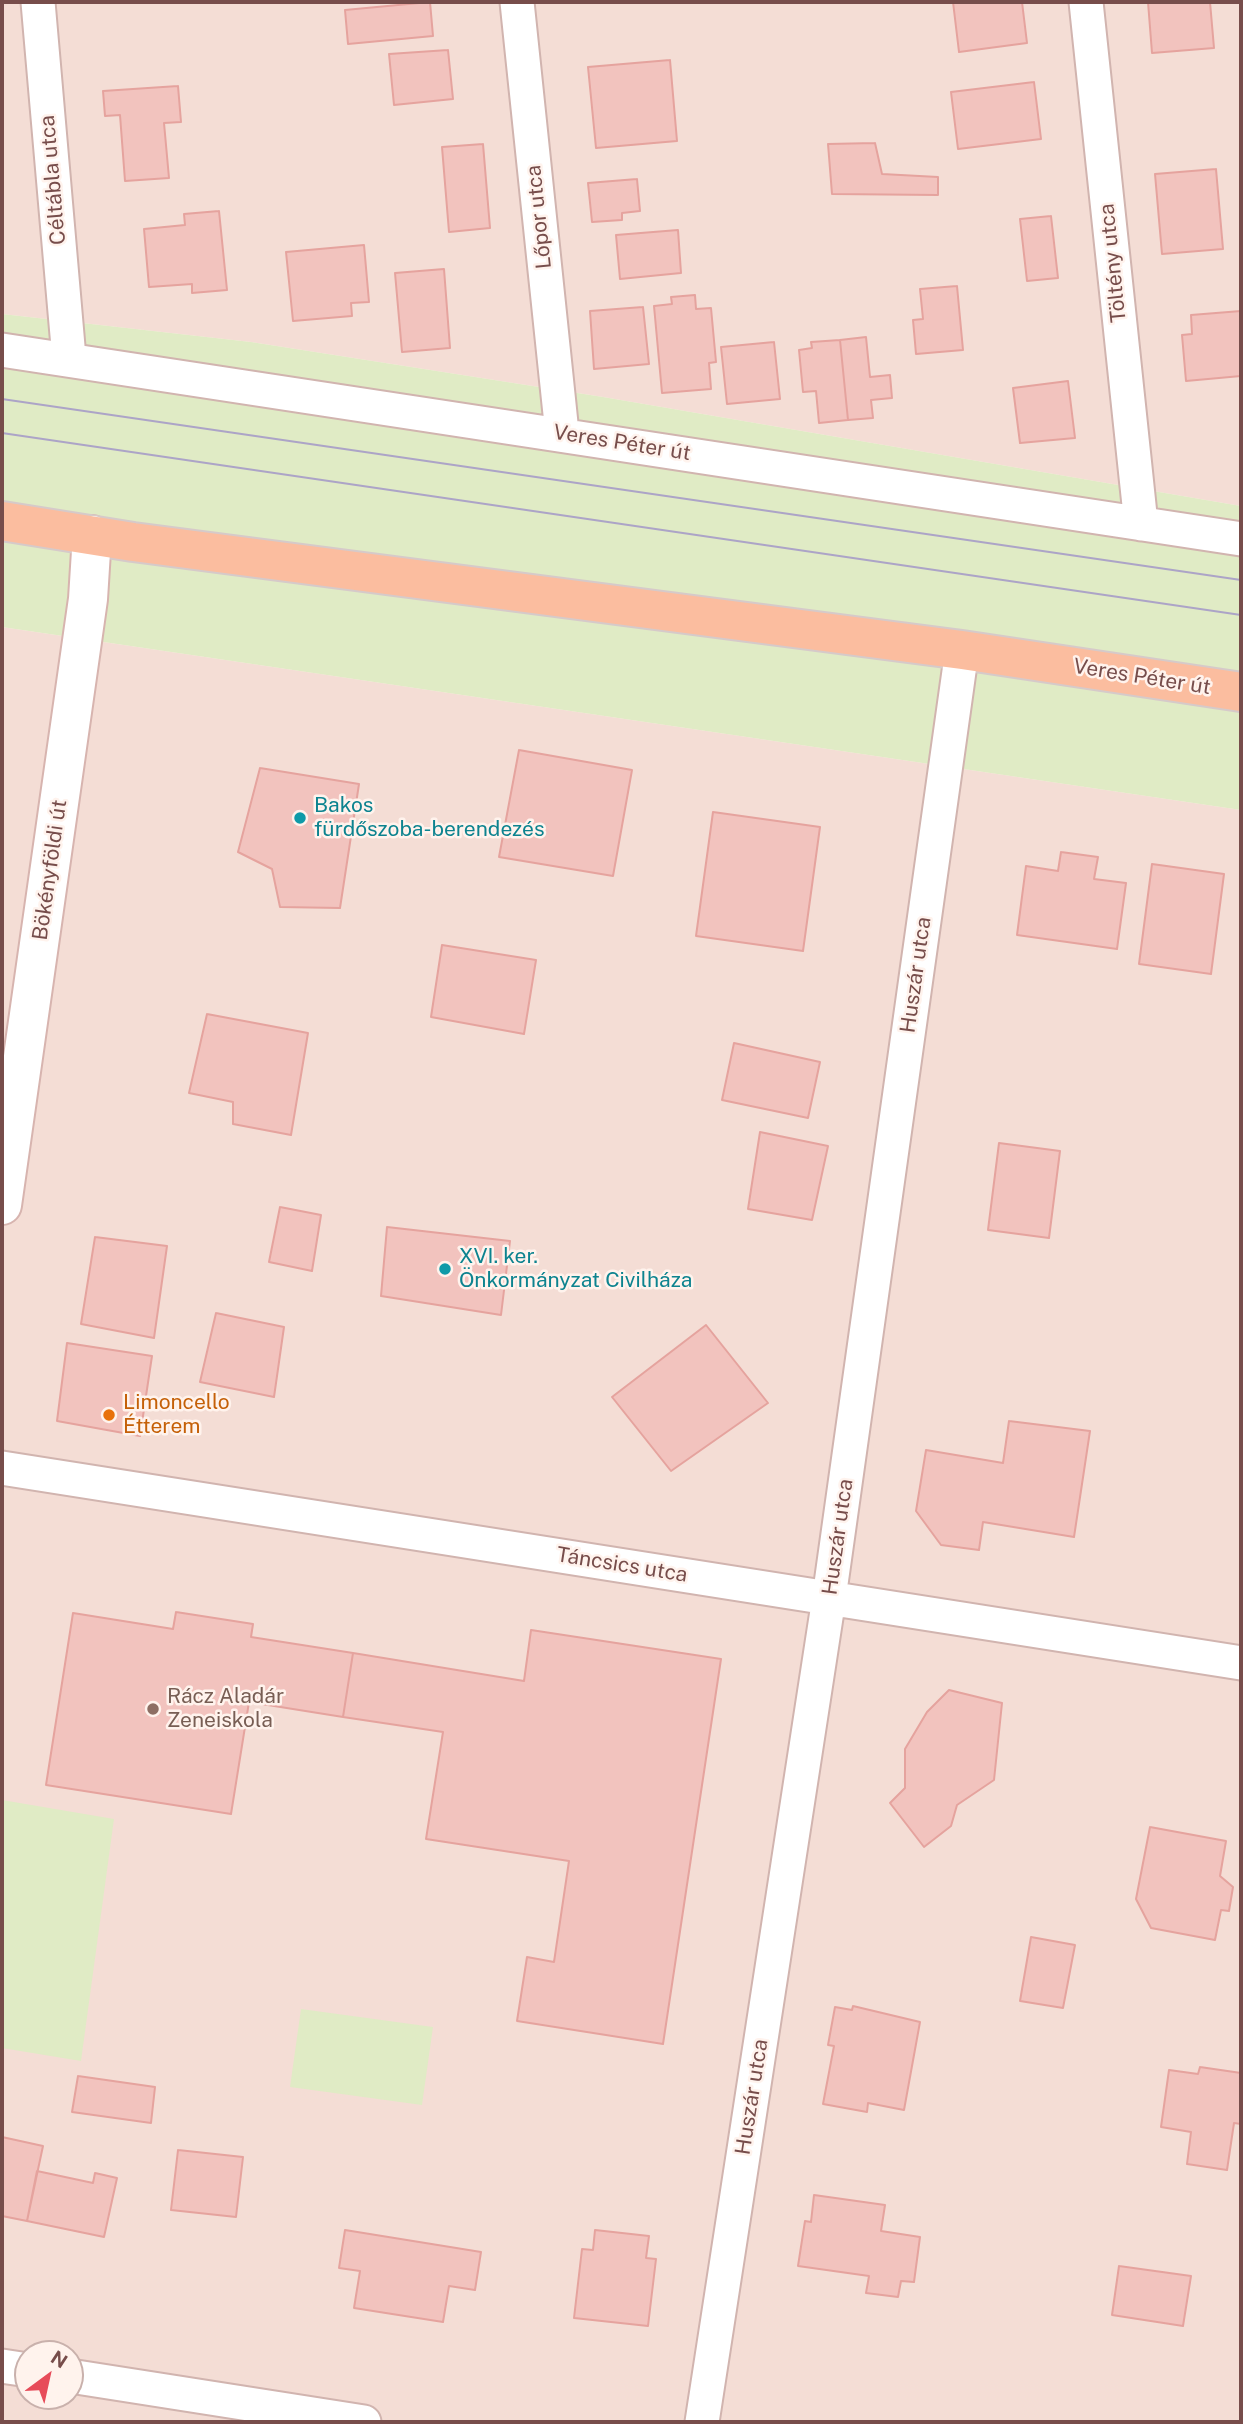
<!DOCTYPE html>
<meta charset="utf-8">
<style>
body{margin:0}
#map{position:relative;width:1243px;height:2424px;overflow:hidden;background:#fdede7;font-family:"Public Sans",sans-serif}
canvas{display:block}
.frame{position:absolute;inset:0;border:4px solid #774d4b;pointer-events:none}
.north{position:absolute;left:14px;top:2340px;width:70px;height:70px;box-sizing:border-box;background:#fff3ed;border:2px solid #c9b1ac;border-radius:50%;rotate:33deg;font-size:19px;font-weight:700;line-height:28px;text-align:center;color:#774d4b}
.north::after{content:'';display:block;margin:auto;width:24px;height:32px;background:#e74b59;clip-path:polygon(50% 0,100% 100%,50% 72%,0 100%)}
</style>
<div id="map">
<canvas width="1243" height="2424"></canvas>
<div class="frame"></div>
<div class="north">N</div>
</div>
<script>
const context = document.querySelector('canvas').getContext('2d');
context.lineJoin = 'round';
function fillPath(path, color) { context.fillStyle = color; context.fill(path, 'evenodd'); }
const poly = rows => new Path2D(rows.map(r => 'M' + r).join(''));
function strokePath(path, color, width, dash) { context.strokeStyle = color; context.lineWidth = width; context.lineCap = dash ? 'butt' : 'round'; context.setLineDash(dash || []); context.stroke(path); }
function label(font, color, halo, rows, align = 'center') {
  context.font = font + ' "Public Sans",sans-serif'; context.lineWidth = 5; context.setLineDash([]); context.textBaseline = 'middle'; context.strokeStyle = halo; context.fillStyle = color; for (const [text, x, y, turn = 0] of rows) {
    context.save(); context.translate(x, y); context.rotate((+turn || 0) * Math.PI / 180); context.textAlign = isNaN(turn) ? turn : align; if (halo) context.strokeText(text, 0, 0); context.fillText(text, 0, 0); context.restore();
  }
}
fillPath(poly([
 [2,2,1241,2,1241,506,603,397,251,342,2,314],
 [2,627,1241,810,1241,2422,2,2422],
 [28,2354,70,2354,70,2396,28,2396]
]), '#f4ddd5');
fillPath(poly([
 [2,314,251,342,603,397,1241,506,1241,810,2,627],
 [2,1800,114,1819,81,2061,2,2048],
 [301,2009,433,2027,422,2105,290,2087]
]), '#e0ebc5');
const building = poly([
 [430,2,433,36,348,44,345,10,430,2],
 [953,2,1022,2,1027,43,959,52,953,2],
 [1148,2,1210,2,1214,48,1152,53,1148,2],
 [448,50,453,99,394,105,389,54,448,50],
 [670,60,677,141,596,148,588,67,670,60],
 [1034,82,1041,139,958,149,951,92,1034,82],
 [178,86,181,122,164,123,169,178,125,181,120,115,105,116,103,91,178,86],
 [875,143,882,174,938,177,938,195,832,194,828,144,875,143],
 [483,144,490,228,449,232,442,147,483,144],
 [1216,169,1223,249,1162,254,1155,174,1216,169],
 [637,179,640,211,622,213,622,220,592,222,588,183,637,179],
 [219,211,227,290,192,293,192,284,149,287,144,229,185,225,184,214,219,211],
 [1051,216,1058,278,1027,281,1020,219,1051,216],
 [678,230,681,273,620,279,616,235,678,230],
 [364,245,369,302,351,303,352,316,293,321,286,252,364,245],
 [444,269,450,348,402,352,395,273,444,269],
 [957,286,963,350,916,354,913,320,923,319,920,289,957,286],
 [695,295,696,309,711,308,716,362,709,363,711,389,662,393,654,306,672,304,671,297,695,295],
 [643,307,649,364,594,369,590,311,643,307],
 [1241,311,1241,376,1186,381,1182,335,1192,334,1191,315,1241,311],
 [866,337,870,377,890,375,892,398,871,400,873,418,848,420,840,340,866,337],
 [840,340,848,420,819,423,816,391,803,392,799,350,812,348,811,342,840,340],
 [774,342,780,399,727,404,721,347,774,342],
 [1068,381,1075,438,1020,443,1013,388,1068,381],
 [519,750,632,770,613,876,499,857,519,750],
 [260,768,359,784,340,908,280,907,272,869,238,852,260,768],
 [713,812,820,827,803,951,696,936,713,812],
 [1061,852,1098,857,1094,879,1126,883,1117,949,1017,935,1026,866,1058,871,1061,852],
 [1152,864,1224,874,1211,974,1139,964,1152,864],
 [442,945,536,960,524,1034,431,1017,442,945],
 [207,1014,308,1033,291,1135,233,1124,233,1102,189,1093,207,1014],
 [734,1043,820,1062,808,1118,722,1100,734,1043],
 [760,1132,828,1146,812,1220,748,1209,760,1132],
 [999,1143,1060,1151,1049,1238,988,1230,999,1143],
 [280,1207,321,1215,312,1271,269,1262,280,1207],
 [387,1227,510,1241,501,1315,381,1296,387,1227],
 [95,1237,167,1246,154,1338,81,1324,95,1237],
 [216,1313,284,1327,274,1397,200,1382,216,1313],
 [706,1325,768,1403,671,1471,612,1397,706,1325],
 [67,1343,152,1356,140,1436,57,1421,67,1343],
 [1009,1421,1090,1431,1074,1537,983,1522,979,1550,941,1545,916,1511,926,1450,1003,1463,1009,1421],
 [176,1612,253,1624,251,1637,353,1653,343,1717,249,1702,231,1814,46,1785,73,1613,173,1629,176,1612],
 [531,1630,721,1659,663,2044,517,2021,527,1957,554,1962,569,1861,426,1839,443,1732,343,1717,353,1653,524,1681,531,1630],
 [949,1690,1002,1703,994,1780,957,1805,951,1826,924,1847,890,1803,905,1788,905,1749,927,1712,949,1690],
 [1150,1827,1226,1841,1220,1876,1233,1887,1229,1911,1221,1910,1215,1940,1151,1928,1136,1899,1150,1827],
 [1031,1937,1075,1945,1063,2008,1020,2001,1031,1937],
 [853,2006,920,2022,904,2110,868,2103,867,2112,823,2104,834,2046,828,2045,835,2007,852,2010,853,2006],
 [1200,2067,1241,2073,1241,2124,1234,2123,1227,2170,1187,2164,1191,2132,1161,2127,1169,2070,1198,2074,1200,2067],
 [78,2076,155,2087,151,2123,72,2112,78,2076],
 [2,2137,43,2146,27,2221,2,2216,2,2137],
 [178,2150,243,2157,236,2217,171,2210,178,2150],
 [37,2171,93,2183,95,2173,117,2178,104,2237,27,2221,37,2171],
 [814,2195,885,2205,881,2231,920,2237,914,2282,901,2281,898,2297,866,2293,869,2276,798,2266,805,2221,811,2222,814,2195],
 [345,2230,481,2252,475,2290,449,2286,443,2322,354,2308,360,2271,339,2268,345,2230],
 [595,2230,649,2236,646,2258,656,2259,648,2326,574,2318,582,2249,593,2250,595,2230],
 [1119,2266,1191,2276,1183,2326,1112,2315,1119,2266]
]);
fillPath(building, '#f2c3be');
strokePath(building, '#e5a39e', 2);
const street = poly([
 [38,2,69,358],
 [517,2,562,433],
 [1086,2,1141,524],
 [2,350,1241,539],
 [2,1468,1241,1663],
 [2,2366,28,2370],
 [70,2376,364,2422],
 [702,2422,829,1598,962,650]
]);
const secondary = poly([
 [2,1205,88,599,92,535]
]);
const primary = poly([
 [2,521,133,542,962,650,1241,692]
]);
strokePath(street, '#d1b4af', 37);
strokePath(secondary, '#d7b4af', 42);
strokePath(primary, '#d6cac9', 42);
strokePath(street, '#fff', 33);
strokePath(secondary, '#fff', 38);
strokePath(primary, '#fbbd9f', 38);
strokePath(poly([
 [2,399,1241,580],
 [2,433,1241,615]
]), '#aca4c7', 2);
for (const [x, y, r, color] of [
 [300,818,7,"#0f9aa8"],
 [445,1269,7,"#0f9aa8"],
 [109,1415,7,"#e8710a"],
 [153,1709,7,"#8d6e63"]
]) { const dot = new Path2D(); dot.arc(x, y, r, 0, 2 * Math.PI); context.fillStyle = color; context.fill(dot); strokePath(dot, '#fff3ed', 2.5); }
label('21px', '#774d4b', '#fff3ed', [
 ["Céltábla utca",53,180,-95],
 ["Lőpor utca",539,217,-96],
 ["Töltény utca",1113,263,-96],
 ["Veres Péter út",622,443,9],
 ["Veres Péter út",1142,677,9],
 ["Bökényföldi út",50,870,-82],
 ["Huszár utca",916,975,-82],
 ["Huszár utca",838,1537,-82],
 ["Táncsics utca",622,1565,9],
 ["Huszár utca",752,2097,-81]
]);
label('21px', '#0d838f', '#fff3ed', [
 ["Bakos",314,806],
 ["fürdőszoba-berendezés",314,830],
 ["XVI. ker.",459,1257],
 ["Önkormányzat Civilháza",459,1281]
], 'left');
label('21px', '#c56008', '#fff3ed', [
 ["Limoncello",123,1403],
 ["Étterem",123,1427]
], 'left');
label('21px', '#785e54', '#fff3ed', [
 ["Rácz Aladár",167,1697],
 ["Zeneiskola",167,1721]
], 'left');
</script>
